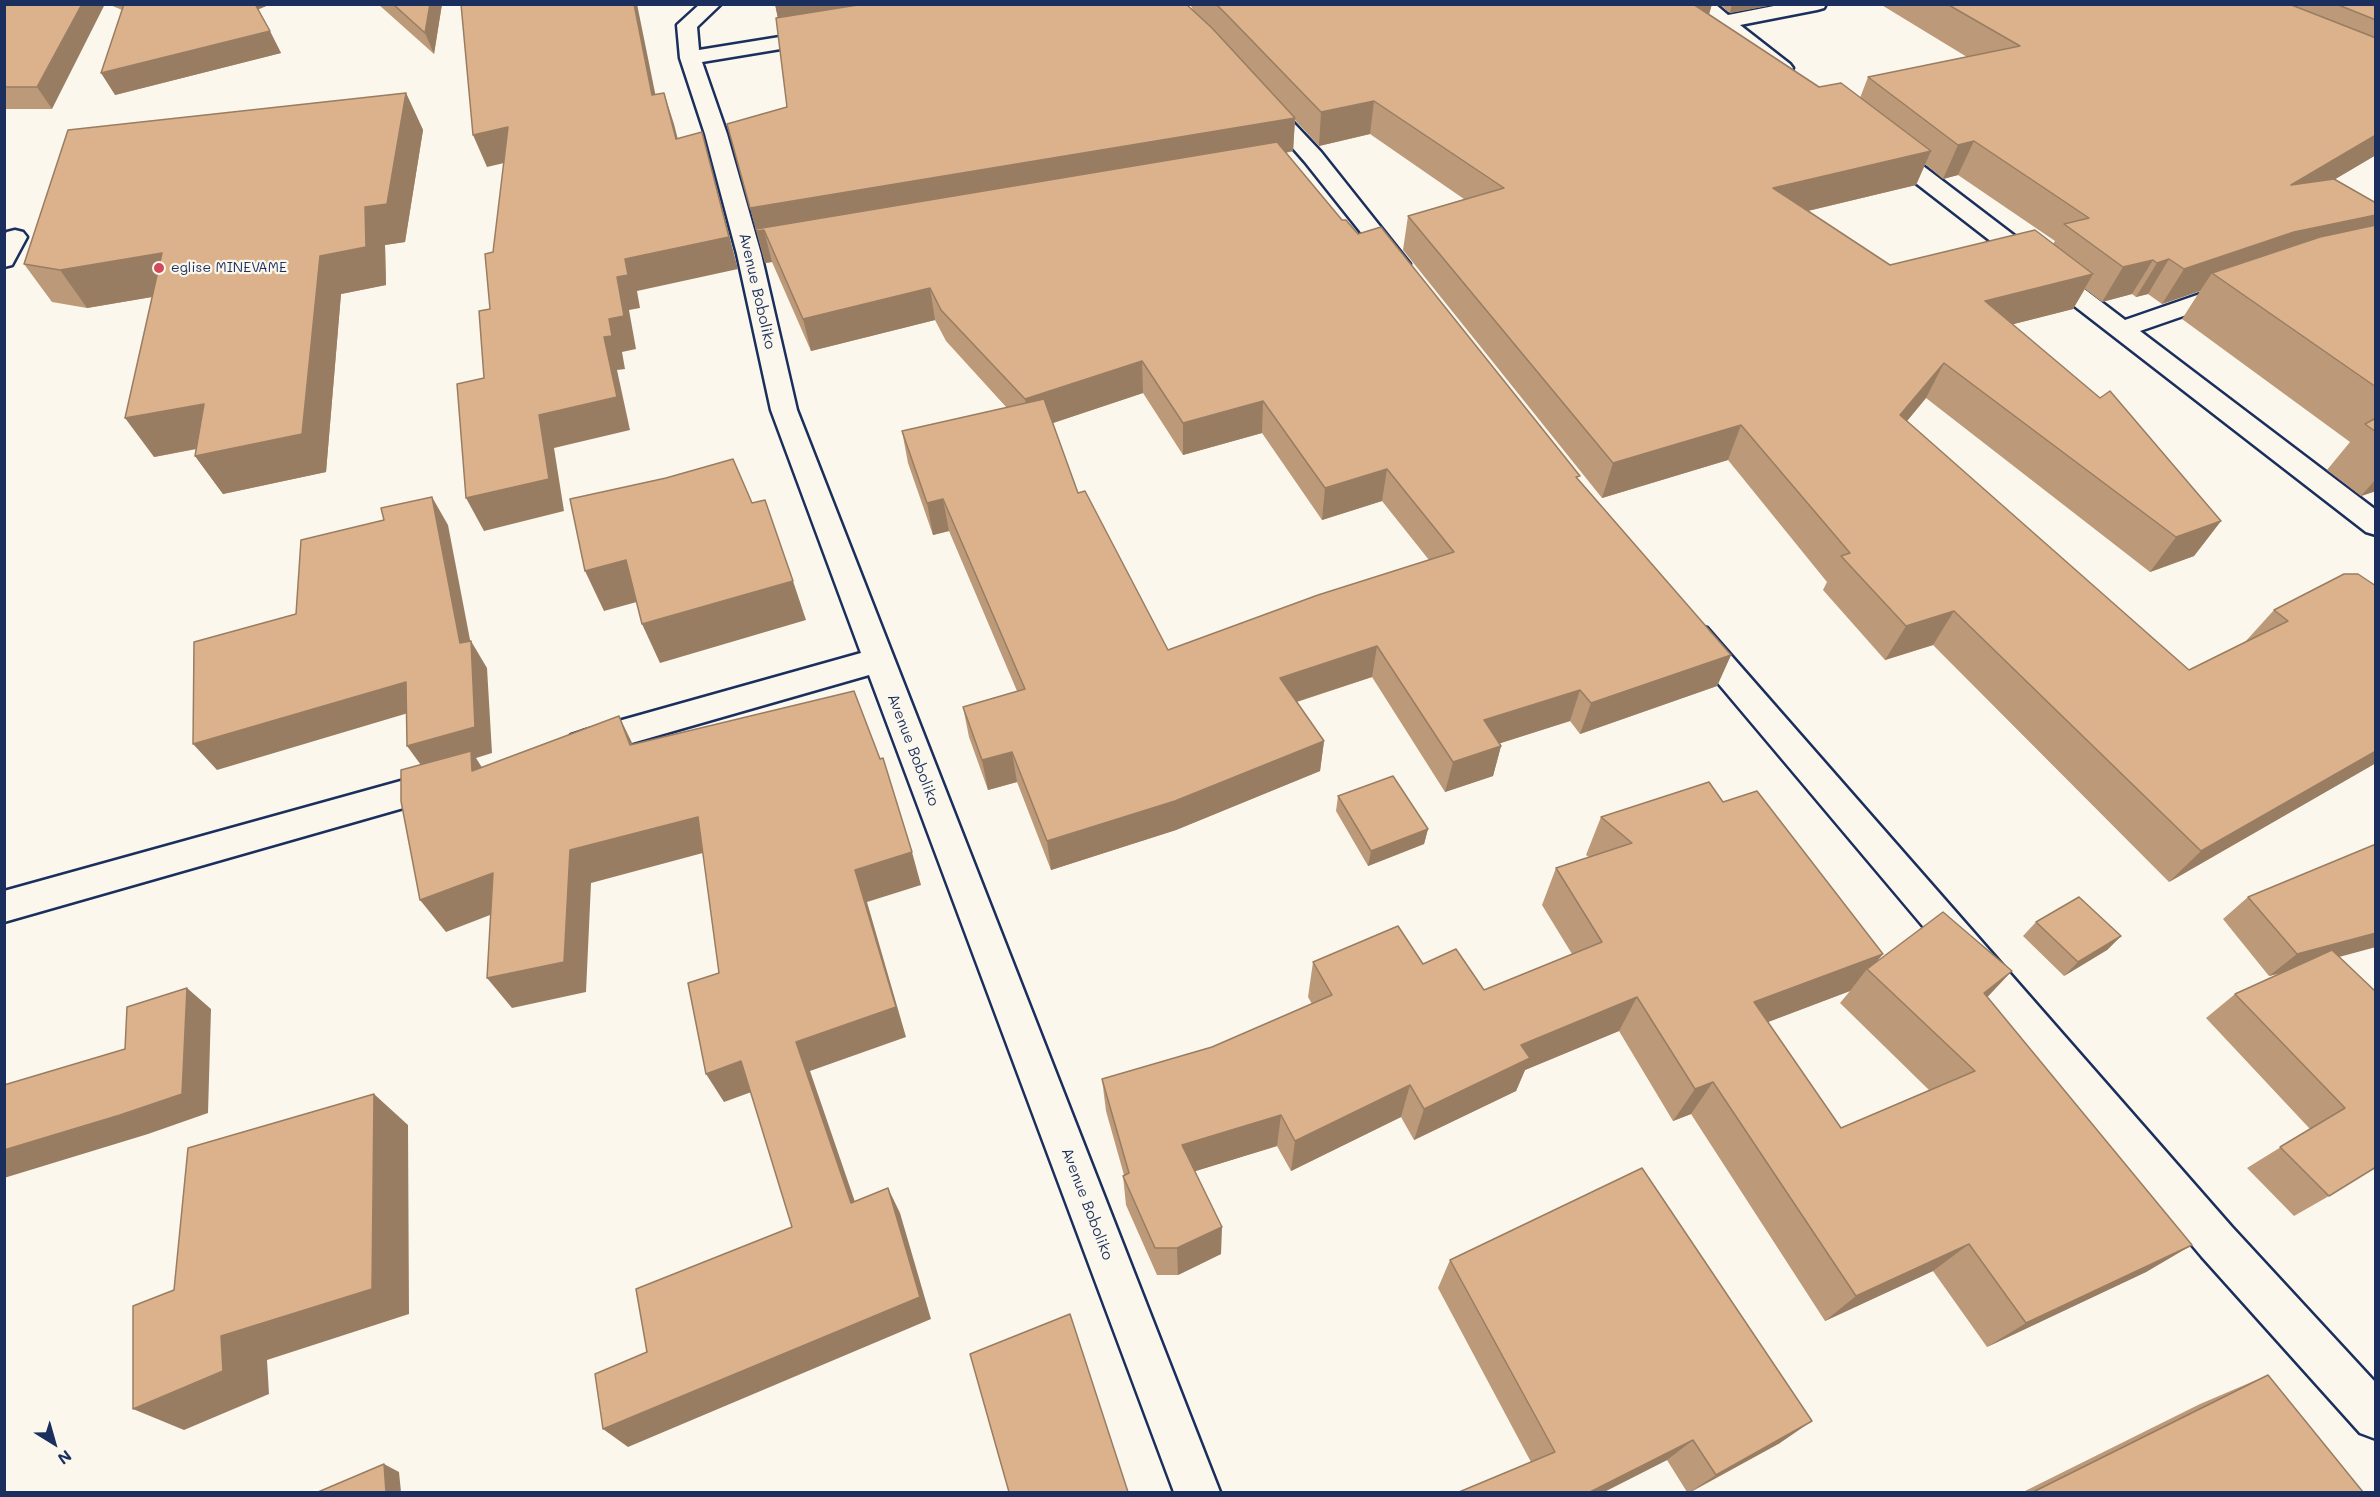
<!DOCTYPE html>
<style>
body{margin:0}
#map{position:relative;width:2380px;height:1497px;overflow:hidden;background:#fbf7ec;font-family:Mali,sans-serif}
canvas{display:block}
.frame{position:absolute;inset:0;border:6px solid #1b2f5e;pointer-events:none}
.north{position:absolute;left:24px;top:1413px;width:60px;height:60px;-webkit-text-stroke:4px #fbf7ec;paint-order:stroke;rotate:143deg;font-size:16px;font-weight:700;line-height:24px;text-align:center;color:#1b2f5e}
.north::after{content:'';display:block;margin:auto;width:21px;height:27px;background:#1b2f5e;clip-path:polygon(50% 0,100% 100%,50% 72%,0 100%)}
</style>
<div id="map">
<canvas width="2380" height="1497"></canvas>
<div class="frame"></div>
<div class="north">N</div>
</div>
<script>
const context = document.querySelector('canvas').getContext('2d');
context.lineJoin = 'round';
const poly = rows => new Path2D(rows.map(r => 'M' + r).join(''));
function strokePath(path, color, width, dash) { context.strokeStyle = color; context.lineWidth = width; context.lineCap = dash ? 'butt' : 'round'; context.setLineDash(dash || []); context.stroke(path); }
function fillPath(path, color) { context.fillStyle = color; context.fill(path, 'evenodd'); }
function label(font, color, halo, rows, align = 'center') {
  context.font = font + ' Mali,sans-serif'; context.lineWidth = 4.5; context.setLineDash([]); context.textBaseline = 'middle'; context.strokeStyle = halo; context.fillStyle = color; for (const [text, x, y, turn = 0] of rows) {
    context.save(); context.translate(x, y); context.rotate((+turn || 0) * Math.PI / 180); context.textAlign = isNaN(turn) ? turn : align; if (halo) context.strokeText(text, 0, 0); context.fillText(text, 0, 0); context.restore();
  }
}
const minor = poly([
 [700,4,721,4,697,27,699,50,823,30,830,32,833,36,830,40,823,42,702,62,727,134,761,254,797,410,1220,1492,1174,1492,869,675,583,757,571,753,567,744,571,735,583,731,861,653,771,410,737,254,705,134,680,58,677,25,700,4],
 [1693,4,1715,4,1728,15,1784,4,1826,4,1824,8,1817,10,1740,25,1790,64,1793,68,1790,72,1783,74,1776,72,1693,4],
 [1264,97,1271,99,1321,152,1406,259,1410,264,1406,269,1398,271,1390,269,1305,162,1257,107,1253,103,1257,99,1264,97],
 [1885,141,1893,143,2125,320,2226,285,2235,283,2244,285,2247,290,2244,295,2140,331,2376,510,2376,535,2366,532,1877,153,1874,148,1877,143,1885,141],
 [15,230,23,232,27,237,12,265,4,267,4,235,7,232,15,230],
 [1696,625,1707,628,2232,1227,2376,1383,2376,1439,2360,1433,2202,1257,1685,644,1681,636,1685,628,1696,625],
 [444,769,456,773,461,783,456,793,4,922,4,891,444,769]
]);
strokePath(minor, '#1b2f5e', 5);
fillPath(minor, '#fbf7ec');
fillPath(poly([
 [4,4,52,109,4,109],
 [108,4,271,4,258,9,281,53,115,95,122,10],
 [378,4,442,4,434,54],
 [775,4,1186,4,1194,12,1190,4,1712,4,1709,15,1819,87,1860,98,1868,77,1967,57,1880,4,2376,4,2376,155,2335,179,2376,203,2376,491,2361,496,2327,470,2350,442,2182,319,2200,291,2162,304,2148,294,2136,297,2132,294,2102,302,2085,289,2073,309,2013,324,2221,521,2194,556,2150,572,1926,398,1907,421,2189,670,2245,642,2274,610,2376,586,2376,763,2169,882,1933,645,1885,660,1823,590,1827,582,1728,460,1602,498,1403,250,1408,216,1464,199,1370,134,1319,146,1295,120,1293,151,1286,153,1342,220,1579,480,1731,655,1717,686,1580,734,1570,721,1500,743,1501,746,1493,776,1445,792,1372,677,1297,702,1324,741,1320,771,1176,830,1051,870,1017,782,988,790,969,737,963,707,1017,691,949,531,933,535,908,463,902,431,1007,408,946,341,935,320,811,351,772,262,765,263,727,124,787,107,778,18],
 [1925,164,1943,179,1958,175,2055,241,2053,244,1890,265,1808,211,1916,185],
 [1143,393,1183,455,1262,433,1322,520,1382,501,1429,560,1168,650,1078,493,1053,423],
 [1719,4,1778,4,1730,13],
 [406,93,423,130,405,242,385,245,386,285,341,294,326,472,223,494,195,456,197,449,154,457,152,297,87,308,52,302,24,264],
 [1338,796,1428,829,1424,844,1368,866,1336,811],
 [1723,802,1883,954,1877,961,1987,997,2192,1245,2146,1272,1987,1347,1933,1271,1825,1321,1691,1114,1673,1121,1619,1031,1525,1070,1516,1091,1414,1140,1401,1117,1291,1171,1277,1146,1195,1171,1221,1254,1178,1275,1157,1275,1126,1205,1123,1176,1124,1175,1106,1111,1102,1079,1212,1047,1312,1004,1308,997,1313,962,1423,964,1484,990,1572,954,1542,905,1556,868,1589,857,1586,855,1601,817],
 [1850,991,1840,1003,1929,1090,1841,1128,1768,1022],
 [2248,897,2339,957,2376,992,2329,1196,2294,1216,2247,1168,2310,1129,2206,1018,2235,994,2282,973,2269,976,2223,919],
 [2036,922,2121,936,2107,950,2064,976,2023,936],
 [1450,1260,1780,1443,1691,1492,1687,1492,1667,1460,1604,1492,1459,1492,1531,1462,1438,1288],
 [2268,1375,2363,1492,2023,1492,2200,1404]
]), '#bc9978');
fillPath(poly([
 [82,4,105,4,52,109,37,87],
 [255,4,271,4,257,10],
 [430,4,442,4,434,54,425,33],
 [634,4,637,4,662,127,652,95],
 [775,4,967,4,781,34],
 [1676,4,1712,4,1707,20],
 [1732,4,1778,4,1730,13],
 [270,31,281,53,115,95,101,73],
 [406,93,423,130,405,242,385,245,386,285,341,294,326,472,223,494,195,456,320,256,365,207],
 [664,93,674,124,686,171,676,139],
 [1374,101,1370,134,1319,146,1321,112],
 [1295,118,1293,151,769,241,764,230,772,262,765,263,750,208],
 [508,127,521,159,487,167,473,135],
 [702,132,738,269,637,291,640,308,629,310,636,349,622,352,625,369,617,370,630,430,554,448,564,511,484,531,466,498,539,415,604,337,609,319,617,277,625,259],
 [2376,135,2376,155,2268,219,2291,185],
 [1974,141,1958,175,1943,179,1958,145],
 [1931,151,1916,185,1761,222,1773,188],
 [2376,215,2376,231,2212,273,2200,291,2162,304,2184,269,2294,232],
 [162,253,187,291,87,308,60,270],
 [2169,259,2148,294,2136,297,2157,263],
 [2153,260,2132,294,2102,302,2123,267],
 [2093,274,2073,309,1967,336,1985,301],
 [930,288,935,320,811,351,803,319],
 [1142,361,1143,393,1029,431,1025,399],
 [1944,363,1926,398,1883,450,1900,415],
 [1263,401,1262,433,1183,455,1183,423],
 [204,404,230,442,154,457,125,418],
 [1741,425,1728,460,1602,498,1613,463],
 [1387,469,1382,501,1322,520,1325,488],
 [2376,479,2376,491,2361,496],
 [432,497,448,525,471,645,471,641,487,668,492,753,476,758,493,785,426,772,407,746,460,643],
 [943,499,949,531,933,535,927,503],
 [2221,521,2194,556,2150,572,2176,537],
 [626,560,644,600,604,611,585,571],
 [793,581,806,620,660,663,642,624],
 [1954,611,1933,645,1885,660,1906,626],
 [1377,646,1372,677,1277,708,1280,678],
 [1731,655,1717,686,1580,734,1591,703],
 [406,682,425,708,217,770,193,744],
 [1580,690,1570,721,1476,751,1484,720],
 [619,716,636,751,630,745],
 [1324,741,1320,771,1176,830,1051,870,1047,841],
 [1501,746,1493,776,1445,792,1453,762],
 [2376,751,2376,763,2169,882,2201,851],
 [1012,752,1017,782,988,790,982,760],
 [698,817,714,850,591,883,586,992,512,1008,487,978,570,850],
 [1428,829,1424,844,1368,866,1371,851],
 [912,852,921,885,867,902,906,1037,810,1071,864,1228,851,1203,796,1042,855,870],
 [493,873,516,905,446,932,420,900],
 [2376,933,2376,947,2269,976,2297,954],
 [2121,936,2107,950,2064,976,2078,962],
 [1883,954,1869,971,1867,969,1850,991,1731,1036,1754,1002],
 [2012,971,1979,1006,1984,993],
 [187,988,211,1009,208,1113,148,1134,4,1178,4,1150,120,1115],
 [1637,997,1619,1031,1525,1070,1516,1091,1414,1140,1424,1109,1521,1045],
 [741,1061,757,1090,724,1102,706,1074],
 [1713,1082,1691,1114,1673,1121,1695,1089],
 [1410,1085,1401,1117,1291,1171,1295,1141],
 [374,1094,408,1125,409,1314,267,1360,269,1394,184,1430,133,1409,221,1336],
 [1281,1115,1277,1146,1183,1175,1182,1145],
 [888,1188,900,1213,931,1319,628,1447,603,1429],
 [1222,1227,1221,1254,1178,1275,1177,1248],
 [1969,1244,1933,1271,1825,1321,1856,1296],
 [2192,1245,2146,1272,1987,1347,2026,1323],
 [1812,1421,1780,1443,1690,1492,1716,1475],
 [1693,1440,1667,1460,1604,1492,1590,1492],
 [384,1464,399,1472,401,1492,386,1492]
]), '#997d62');
const building = poly([
 [4,4,82,4,37,87,4,87,4,4],
 [124,4,255,4,270,31,101,73,124,4],
 [393,4,430,4,425,33,393,4],
 [461,4,634,4,652,95,664,93,676,139,702,132,729,237,625,259,628,275,617,277,624,316,609,319,612,336,604,337,617,397,539,415,549,479,466,498,457,384,484,378,479,311,490,309,485,254,493,252,508,127,473,135,461,4],
 [864,4,1186,4,1212,28,1295,118,750,208,727,124,787,107,776,18,864,4],
 [1216,4,1693,4,1819,87,1841,83,1931,151,1773,188,1890,265,2035,230,2093,274,1985,301,2100,398,2110,391,2221,521,2176,537,1944,363,1900,415,2189,670,2288,621,2274,610,2344,574,2358,574,2376,586,2376,751,2201,851,1954,611,1906,626,1841,556,1850,553,1741,425,1613,463,1408,216,1504,188,1374,101,1321,112,1229,17,1216,4],
 [1947,4,2289,4,2376,38,2376,135,2291,185,2334,179,2376,203,2376,215,2294,232,2184,269,2169,259,2157,263,2153,260,2123,267,2064,224,2089,218,1974,141,1958,145,1868,77,2020,46,1947,4],
 [2336,4,2376,4,2376,20,2336,4],
 [406,93,387,204,365,207,366,247,320,256,302,434,195,456,204,404,125,418,162,253,60,270,24,264,68,130,406,93],
 [1277,142,1342,220,1346,220,1358,234,1381,227,1580,476,1576,477,1731,655,1591,703,1580,690,1484,720,1501,746,1453,762,1377,646,1280,678,1324,741,1175,801,1047,841,1012,752,982,760,963,707,1025,689,943,499,927,503,902,431,1044,399,1078,493,1085,491,1168,650,1318,595,1454,552,1387,469,1325,488,1263,401,1183,423,1142,361,1025,399,941,310,930,288,803,319,764,230,757,231,756,229,1277,142],
 [2376,225,2376,387,2212,273,2320,237,2376,225],
 [2376,418,2376,432,2365,424,2376,418],
 [733,459,752,503,765,500,793,581,642,624,626,560,585,571,570,499,666,478,733,459],
 [432,497,460,643,471,641,475,727,407,746,406,682,193,744,194,642,296,614,301,540,384,520,381,508,432,497],
 [854,691,880,759,883,758,912,852,855,870,896,1007,796,1042,851,1203,888,1188,920,1297,603,1429,595,1374,647,1352,636,1289,792,1227,741,1061,706,1074,688,983,719,973,698,817,570,850,564,962,487,978,493,873,420,900,401,801,401,770,471,751,472,771,619,716,630,745,854,691],
 [1393,776,1428,829,1371,851,1338,796,1393,776],
 [1709,782,1723,802,1757,791,1883,954,1754,1002,1841,1128,1975,1071,1867,969,1943,912,2012,971,1984,993,2192,1245,2026,1323,1969,1244,1856,1296,1713,1082,1695,1089,1637,997,1521,1045,1530,1058,1424,1109,1410,1085,1295,1141,1281,1115,1182,1145,1222,1227,1177,1248,1155,1248,1123,1176,1129,1173,1102,1079,1212,1047,1332,995,1313,962,1398,926,1423,964,1456,949,1484,990,1602,942,1556,868,1632,843,1601,817,1709,782],
 [2376,844,2376,933,2297,954,2248,897,2376,844],
 [2079,897,2121,936,2078,962,2036,922,2079,897],
 [2332,950,2376,992,2376,1167,2329,1196,2280,1147,2345,1108,2235,994,2332,950],
 [187,988,182,1094,120,1115,4,1150,4,1085,125,1049,127,1007,187,988],
 [374,1094,372,1289,221,1336,223,1371,133,1409,133,1306,174,1290,188,1148,374,1094],
 [1642,1168,1812,1421,1716,1475,1693,1440,1590,1492,1459,1492,1555,1452,1450,1260,1642,1168],
 [1070,1314,1128,1492,1009,1492,970,1354,1070,1314],
 [2268,1375,2363,1492,2033,1492,2268,1375],
 [384,1464,386,1492,318,1492,384,1464]
]);
fillPath(building, '#dbb28c');
strokePath(building, '#997d62', 1.5);
for (const [x, y, r, color] of [
 [159,268,6,"#d1495b"]
]) { const dot = new Path2D(); dot.arc(x, y, r, 0, 2 * Math.PI); context.fillStyle = color; context.fill(dot); strokePath(dot, '#fbf7ec', 2); }
label('14px', '#1b2f5e', '#fbf7ec', [
 ["eglise MINEVAME",171,268]
], 'left');
label('15px', '#1b2f5e', '#fbf7ec', [
 ["Avenue Boboliko",757,291,77],
 ["Avenue Boboliko",913,750,69],
 ["Avenue Boboliko",1087,1204,69]
]);
</script>
